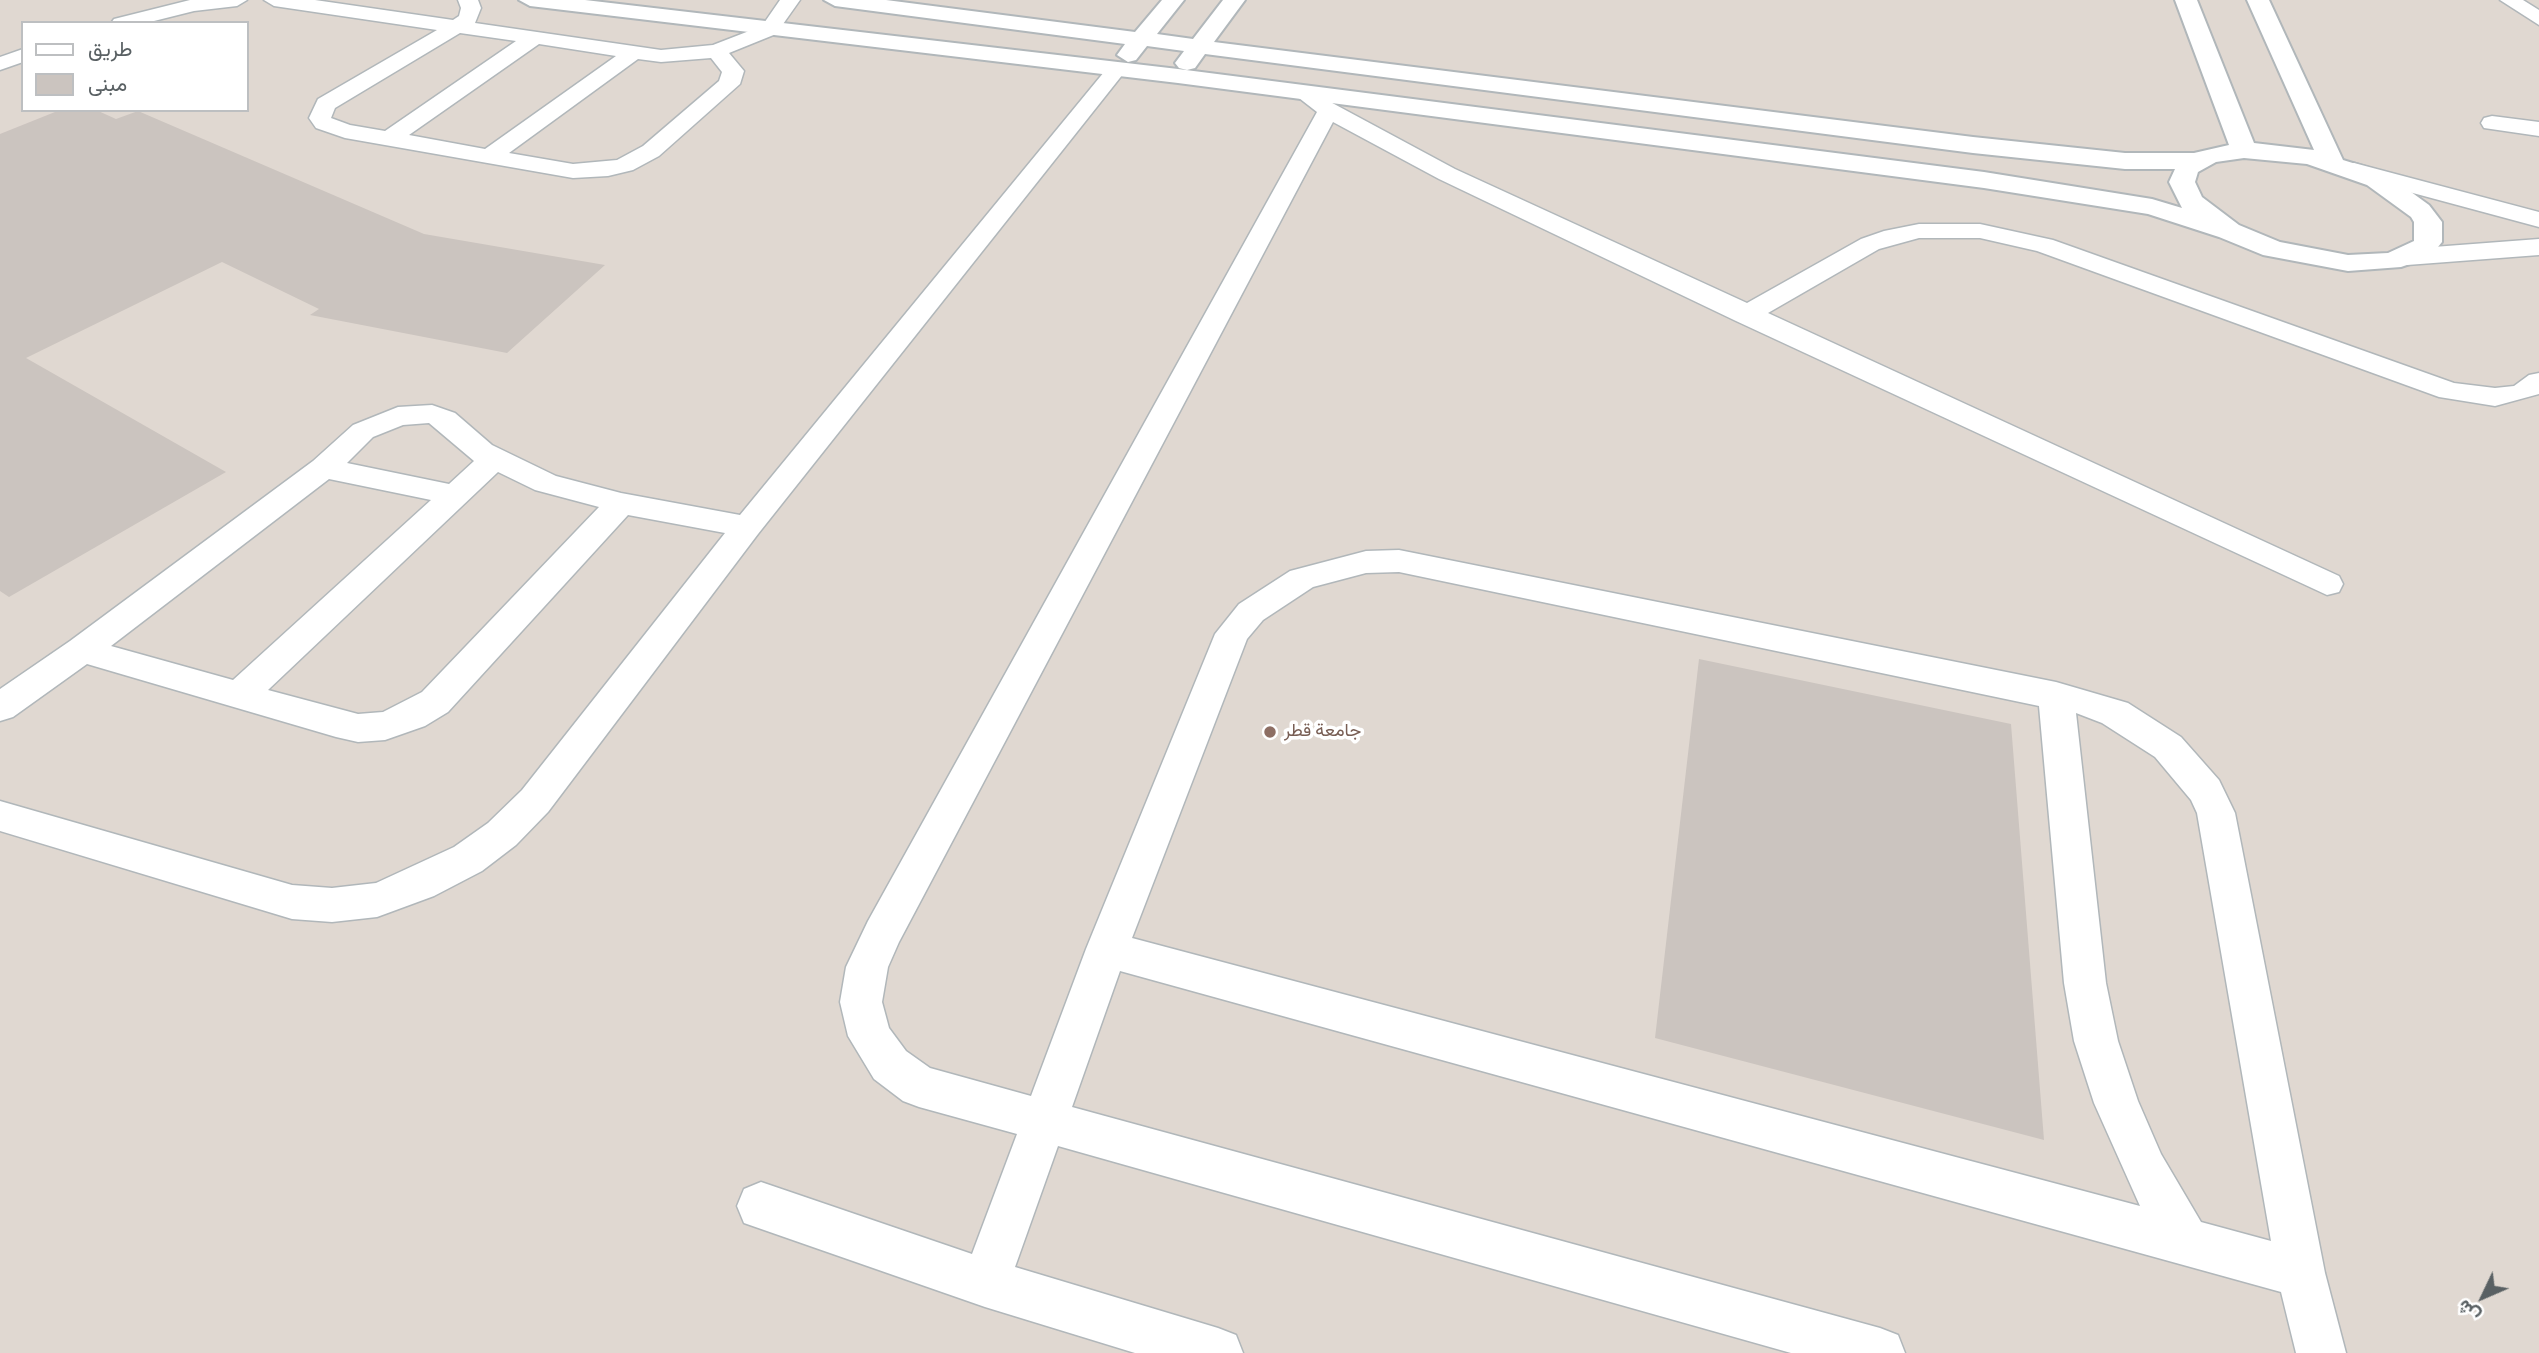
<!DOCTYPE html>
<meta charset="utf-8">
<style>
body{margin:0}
#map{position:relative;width:2539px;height:1353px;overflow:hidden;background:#eee7e0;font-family:"Titillium Web",Vazirmatn,sans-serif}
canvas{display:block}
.legend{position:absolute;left:21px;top:21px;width:228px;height:91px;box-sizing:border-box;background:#fff;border:2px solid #bdbfc1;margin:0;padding:9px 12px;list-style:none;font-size:21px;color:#596063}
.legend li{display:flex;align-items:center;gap:14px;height:35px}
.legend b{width:35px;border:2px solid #bdbfc1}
.north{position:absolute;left:2448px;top:1262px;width:70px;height:70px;-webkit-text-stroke:5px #fff;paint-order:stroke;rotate:226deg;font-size:19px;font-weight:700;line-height:28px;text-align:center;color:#596063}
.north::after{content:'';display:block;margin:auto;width:24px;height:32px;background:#596063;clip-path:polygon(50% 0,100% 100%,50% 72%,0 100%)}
</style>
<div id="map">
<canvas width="2539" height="1353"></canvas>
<ul class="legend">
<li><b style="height:9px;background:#fff"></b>طريق</li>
<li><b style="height:19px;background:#cbc4bf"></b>مبنى</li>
</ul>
<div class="north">ش</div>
</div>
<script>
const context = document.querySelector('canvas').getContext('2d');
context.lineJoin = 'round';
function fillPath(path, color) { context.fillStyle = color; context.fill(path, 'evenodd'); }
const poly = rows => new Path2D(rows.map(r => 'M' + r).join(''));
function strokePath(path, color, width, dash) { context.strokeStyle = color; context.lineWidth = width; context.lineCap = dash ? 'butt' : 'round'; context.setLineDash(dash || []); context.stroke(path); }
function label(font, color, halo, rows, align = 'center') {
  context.font = font + ' "Titillium Web",Vazirmatn,sans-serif'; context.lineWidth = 7; context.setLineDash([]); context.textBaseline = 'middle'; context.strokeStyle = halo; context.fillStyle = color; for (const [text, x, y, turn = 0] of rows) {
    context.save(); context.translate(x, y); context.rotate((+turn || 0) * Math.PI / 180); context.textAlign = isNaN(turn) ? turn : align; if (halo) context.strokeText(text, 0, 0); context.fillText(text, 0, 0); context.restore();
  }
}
fillPath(poly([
 [0,0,2539,0,2539,1353,0,1353],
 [23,23,247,23,247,110,23,110]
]), '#e0d8d1');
fillPath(poly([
 [60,110,96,110,116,119,138,111,424,234,605,265,507,353,310,315,319,309,222,262,26,358,226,472,9,597,0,591,0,134],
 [1699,659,2011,724,2044,1140,1655,1038]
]), '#cbc4bf');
const service = poly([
 [190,0,247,0,237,6,194,11,146,23,111,23,114,19,190,0],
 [264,0,315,0,453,20,459,16,461,8,458,0,478,0,481,8,475,23,661,50,713,45,762,26,780,0,800,0,776,34,729,53,744,71,740,84,659,156,633,170,608,176,573,178,345,138,316,128,309,118,318,99,437,30,274,6,264,0],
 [460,33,516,41,385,131,350,125,331,118,335,108,460,33],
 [539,44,616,56,485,149,409,135,539,44],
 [711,58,722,72,719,81,643,146,617,160,573,164,509,153,638,59,661,62,711,58],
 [2500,0,2523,0,2539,10,2539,25,2500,0],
 [23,49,23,62,0,70,0,57,23,49],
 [1116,64,1123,66,1127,70,1123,74,758,534,548,812,516,845,482,871,434,896,377,917,332,922,292,919,0,831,0,801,292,885,332,888,376,883,454,847,488,823,522,790,725,533,628,515,448,712,425,726,385,740,358,742,336,737,87,664,13,717,0,721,0,689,70,641,313,461,353,425,398,407,432,405,455,413,492,445,556,476,621,493,740,515,1109,66,1116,64],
 [429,423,474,461,449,484,347,463,373,437,403,425,429,423],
 [498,472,535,490,599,507,422,692,383,712,358,714,268,690,498,472],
 [329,479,431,500,233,680,111,646,329,479],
 [1310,91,1455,169,1747,303,1861,239,1884,231,1919,224,1980,224,2053,240,2454,383,2495,388,2514,386,2529,375,2539,373,2539,394,2495,406,2439,397,2037,251,1980,238,1919,238,1879,249,1768,313,2339,576,2343,584,2339,592,2327,595,1736,321,1439,179,1333,122,899,942,888,967,882,1002,889,1028,906,1051,930,1068,1031,1096,1086,949,1215,634,1239,604,1290,571,1366,551,1399,550,2056,682,2128,703,2181,737,2219,780,2235,813,2325,1273,2346,1353,2296,1353,2281,1292,1120,971,1072,1107,1880,1328,1898,1335,1905,1353,1791,1353,1058,1146,1015,1267,1218,1328,1236,1335,1243,1353,1135,1353,985,1307,744,1223,737,1206,744,1189,761,1182,972,1254,1017,1134,919,1107,903,1101,874,1079,848,1036,840,1002,846,967,868,921,1317,112,1299,98,1310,91],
 [1399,572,2039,706,2064,983,2074,1041,2094,1103,2140,1206,1132,938,1247,639,1263,620,1313,587,1366,573,1399,572],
 [2076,713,2102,723,2155,757,2191,800,2197,813,2271,1241,2201,1222,2161,1154,2138,1101,2118,1041,2106,983,2076,713],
 [2492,116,2539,122,2539,136,2484,128,2481,123,2484,118,2492,116],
 [2354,163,2539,212,2539,227,2346,175,2342,170,2346,165,2354,163],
 [2539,239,2539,255,2407,265,2398,262,2394,257,2398,252,2407,249,2539,239]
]);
const minor = poly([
 [519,0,585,0,1178,69,1984,172,2152,199,2182,208,2169,182,2175,169,2125,169,1973,153,1205,54,1195,68,1187,70,1179,68,1175,63,1184,51,1147,46,1136,60,1128,62,1117,55,1125,44,835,6,824,0,886,0,1135,32,1162,0,1184,0,1157,34,1193,39,1223,0,1245,0,1214,42,1973,137,2125,153,2194,153,2229,145,2175,0,2197,0,2254,143,2314,150,2247,0,2269,0,2343,160,2385,173,2429,205,2442,222,2442,242,2430,257,2401,267,2348,271,2263,255,2219,237,2148,214,1984,188,1178,83,530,6,519,0],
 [2244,158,2307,164,2367,185,2411,217,2414,222,2414,241,2388,253,2348,255,2280,242,2239,225,2202,197,2195,182,2198,172,2216,162,2244,158]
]);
strokePath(service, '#b1b7ba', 3);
strokePath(minor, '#b1b7ba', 4);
fillPath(service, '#fff');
fillPath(minor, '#fff');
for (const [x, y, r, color] of [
 [1270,732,7,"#8d6e63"]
]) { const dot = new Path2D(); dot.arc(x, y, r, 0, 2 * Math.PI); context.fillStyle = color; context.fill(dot); strokePath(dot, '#fff', 2.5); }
label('18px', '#785e54', '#fff', [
 ["جامعة قطر",1284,732]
], 'left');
</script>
